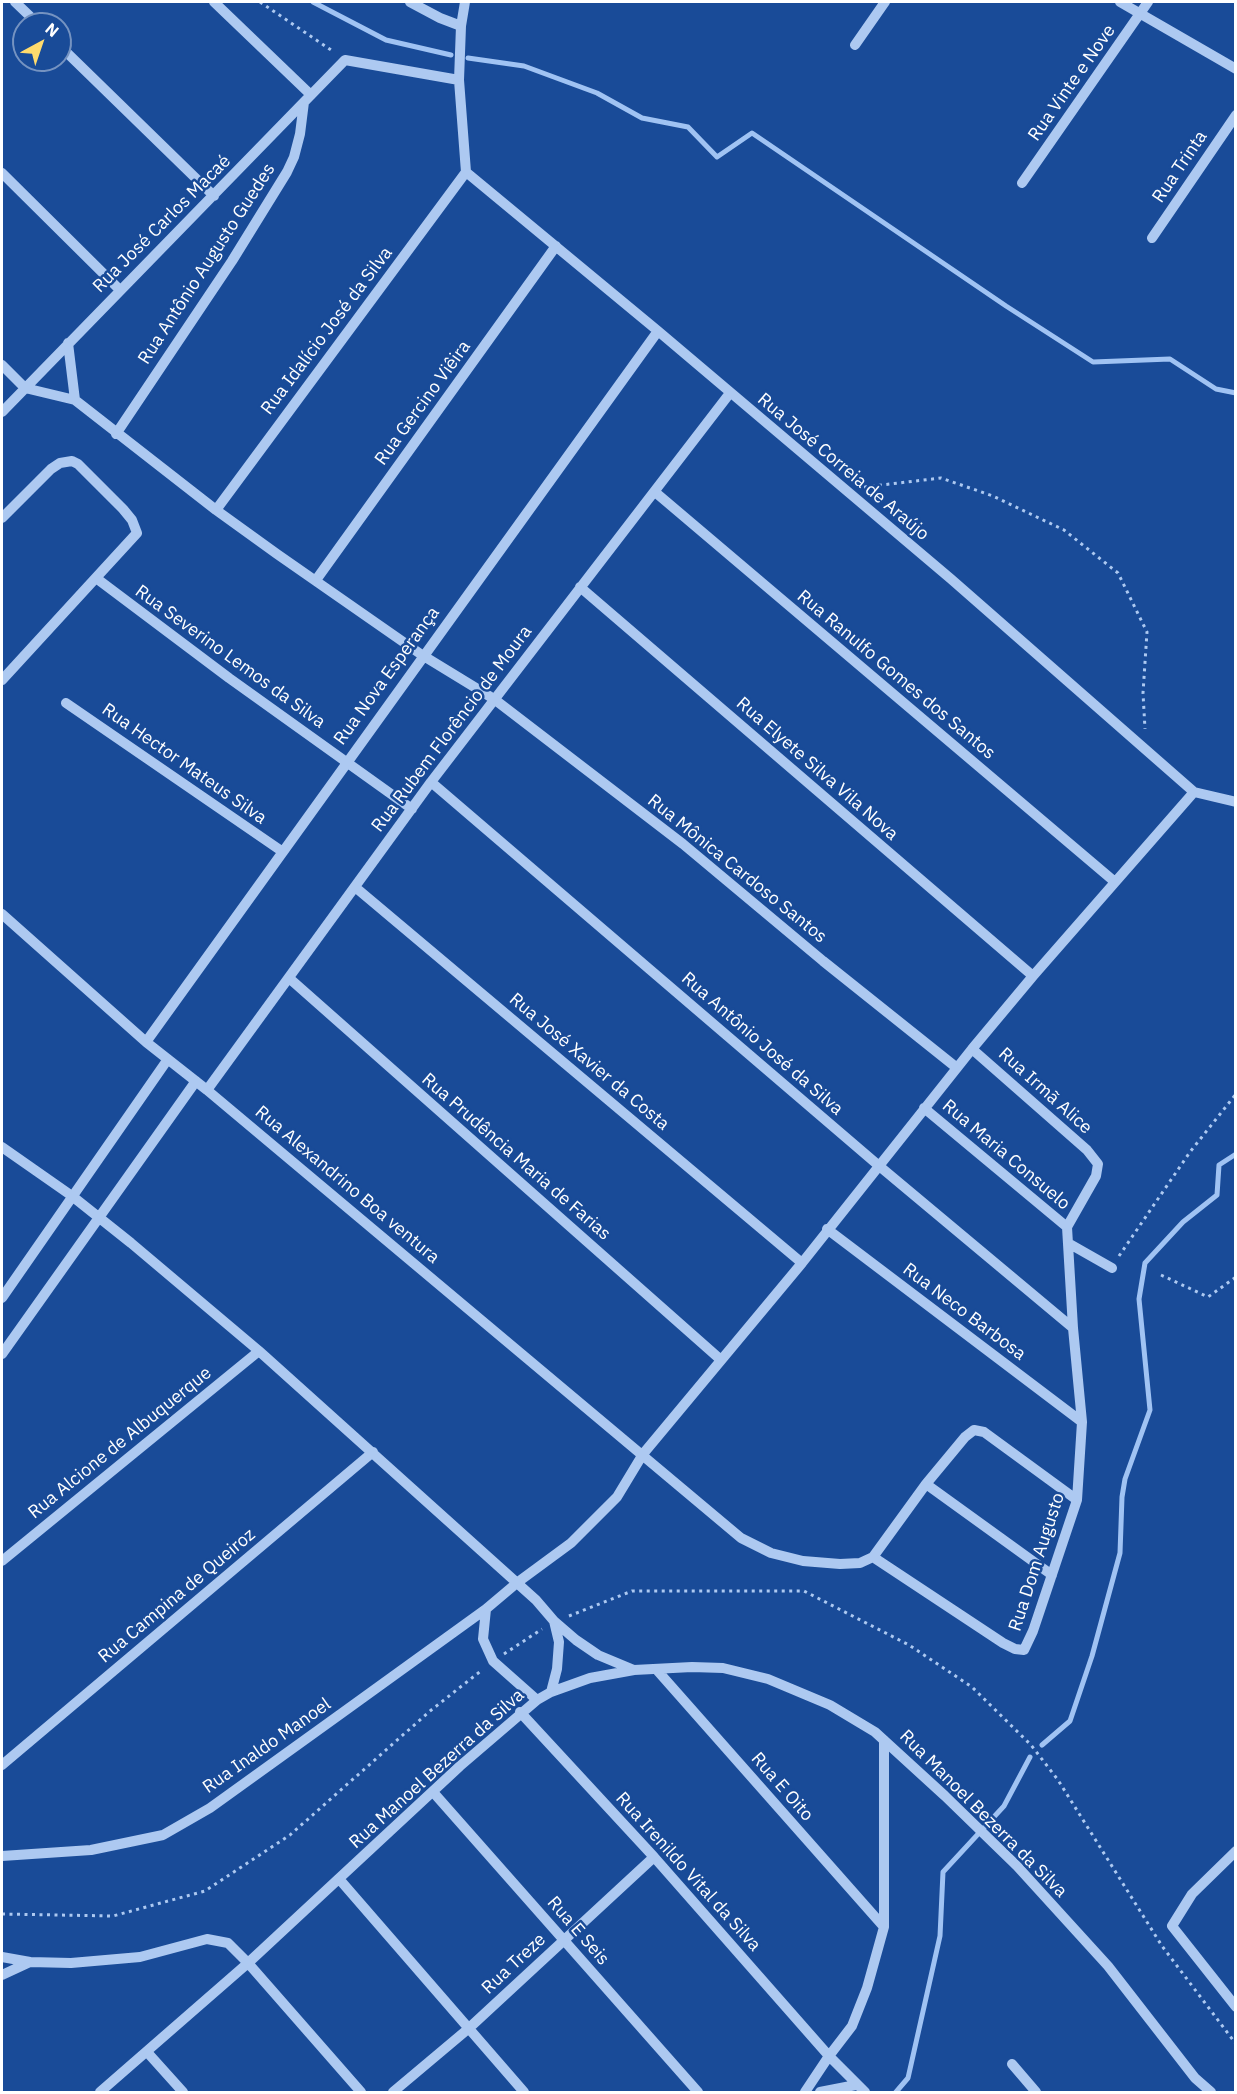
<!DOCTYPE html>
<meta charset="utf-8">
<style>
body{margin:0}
#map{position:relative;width:1237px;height:2094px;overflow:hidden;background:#194b98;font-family:"IBM Plex Sans",sans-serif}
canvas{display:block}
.frame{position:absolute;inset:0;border:3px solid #fff;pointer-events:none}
.north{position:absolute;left:12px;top:12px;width:60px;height:60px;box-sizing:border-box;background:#194b98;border:2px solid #7593c1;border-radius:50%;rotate:40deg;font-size:16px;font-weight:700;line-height:24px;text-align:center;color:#fff}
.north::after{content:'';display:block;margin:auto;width:21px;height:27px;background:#ffdb6d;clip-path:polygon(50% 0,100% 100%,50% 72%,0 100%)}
</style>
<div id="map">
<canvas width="1237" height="2094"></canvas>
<div class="frame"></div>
<div class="north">N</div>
</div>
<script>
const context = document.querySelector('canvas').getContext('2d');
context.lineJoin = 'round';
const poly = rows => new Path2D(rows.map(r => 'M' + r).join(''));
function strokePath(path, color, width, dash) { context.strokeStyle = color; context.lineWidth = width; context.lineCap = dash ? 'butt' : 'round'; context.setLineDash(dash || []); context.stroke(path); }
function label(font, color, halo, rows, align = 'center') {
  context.font = font + ' "IBM Plex Sans",sans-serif'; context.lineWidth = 5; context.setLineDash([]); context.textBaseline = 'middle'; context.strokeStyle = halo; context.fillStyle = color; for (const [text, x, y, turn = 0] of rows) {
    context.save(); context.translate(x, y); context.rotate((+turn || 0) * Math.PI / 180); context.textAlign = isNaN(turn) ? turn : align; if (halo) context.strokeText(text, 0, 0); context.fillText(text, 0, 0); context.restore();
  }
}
strokePath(poly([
 [313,2,386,40,451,55],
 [468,58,524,66,597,93,642,118,688,127,717,157,752,133,1006,306,1093,362,1170,359,1216,389,1236,393],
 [1042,1745,1070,1721,1092,1656,1120,1553,1122,1497,1125,1479,1150,1410,1139,1299,1145,1263,1183,1222,1217,1195,1219,1165,1236,1154],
 [896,2092,908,2078,940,1936,943,1872,1004,1806,1030,1757]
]), '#a0c3f3', 5);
strokePath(poly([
 [260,2,334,52],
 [864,487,941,478,993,496,1064,530,1118,573,1147,632,1143,693,1145,729],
 [1119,1256,1190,1152,1236,1094],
 [1161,1275,1208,1297,1236,1277],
 [569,1616,632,1591,804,1591,909,1645,972,1687,1031,1745,1058,1780,1162,1946,1236,2044],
 [504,1654,542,1629],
 [2,1914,113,1916,205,1891,290,1835,430,1711,482,1670]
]), '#adc9f1', 3, [3, 4.5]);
strokePath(poly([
 [15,2,38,24],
 [214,2,311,95],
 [410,2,440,18,461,26],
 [465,2,461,26,459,80,466,172],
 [1120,2,1236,69],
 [855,45,885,2],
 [60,46,214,196],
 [466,172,658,331,951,579,1194,792,1236,802],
 [2,173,119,289],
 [1022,183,1148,2],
 [1152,238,1236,115],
 [68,343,75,400],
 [2,365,25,388,75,400,216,510,277,554,422,655,494,699,683,844,823,961,957,1068],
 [2,412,345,60,459,80],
 [116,434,232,261,287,172,294,157,300,134,304,102],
 [655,492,1115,882],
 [216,510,466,172],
 [2,518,51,469,60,463,72,461,78,464,123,509,132,520,137,533,2,680],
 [96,578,229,678,412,809],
 [316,580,556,246],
 [580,587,1033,976],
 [66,703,283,852],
 [431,782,878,1165,1073,1328],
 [355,887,802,1263],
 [2,914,146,1042,207,1090,741,1538,771,1553,803,1561,840,1564,860,1563,873,1557,1003,1643,1015,1649,1024,1650,1033,1631,1077,1500,1082,1422,1073,1328,1067,1227,1096,1176,1098,1164,1087,1150,972,1049],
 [289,978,721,1360],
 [146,1042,658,331],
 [207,1090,431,782,730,393],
 [924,1108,1067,1227],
 [2,1147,72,1196,131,1243,259,1351,536,1600,554,1621,559,1642,557,1669,551,1692],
 [827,1229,1082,1422],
 [1068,1243,1112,1268],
 [2,1298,168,1059],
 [2,1354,196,1081],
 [926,1484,1052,1575],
 [873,1557,926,1484,965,1437,974,1430,984,1432,1077,1500],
 [2,1561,259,1351],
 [486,1609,483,1639,493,1661,537,1700],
 [554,1621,576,1640,598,1655,634,1670],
 [656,1669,884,1927],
 [520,1712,654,1857,829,2056,865,2092],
 [2,1765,373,1452],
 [433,1792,698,2092],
 [1236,1851,1192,1894,1172,1926,1236,2007],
 [2,1856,91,1850,163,1835,210,1808,342,1713,486,1609,518,1582,571,1543,617,1497,643,1454,802,1263,972,1049,1033,976,1194,792],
 [340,1880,524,2092],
 [2,1957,30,1962],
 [2,1975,30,1962,71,1963,140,1957,207,1939,228,1943,248,1963,361,2092],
 [147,2052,183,2092],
 [1012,2064,1036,2092],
 [100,2092,248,1963,460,1766,537,1700,551,1692,590,1678,634,1670,692,1667,723,1668,768,1679,830,1705,875,1732,945,1796,1017,1866,1108,1966,1195,2078,1211,2092],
 [393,2092,468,2029,654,1857],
 [805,2092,829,2056,852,2026,867,1988,884,1927,884,1740],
 [820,2092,856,2085]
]), '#adc9f1', 10);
label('18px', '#fff', '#194b98', [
 ["Rua Vinte e Nove",1072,83,-55],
 ["Rua Trinta",1180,167,-56],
 ["Rua José Carlos Macaé",162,224,-45],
 ["Rua Antônio Augusto Guedes",207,264,-57],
 ["Rua Idalício José da Silva",327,331,-53],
 ["Rua Gercino Viêira",423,403,-54],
 ["Rua José Correia de Araújo",843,467,40],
 ["Rua Severino Lemos da Silva",230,657,36],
 ["Rua Ranulfo Gomes dos Santos",896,675,40],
 ["Rua Nova Esperança",387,676,-54],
 ["Rua Rubem Florêncio de Moura",452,729,-53],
 ["Rua Hector Mateus Silva",184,764,35],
 ["Rua Elyete Silva Vila Nova",817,769,41],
 ["Rua Mônica Cardoso Santos",737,869,39],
 ["Rua Antônio José da Silva",762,1044,41],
 ["Rua José Xavier da Costa",589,1062,40],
 ["Rua Irmã Alice",1045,1091,42],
 ["Rua Maria Consuelo",1006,1155,40],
 ["Rua Prudência Maria de Farias",516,1157,41],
 ["Rua Alexandrino Boa ventura",347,1185,40],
 ["Rua Neco Barbosa",964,1312,37],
 ["Rua Alcione de Albuquerque",120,1443,-39],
 ["Rua Dom Augusto",1037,1562,-72],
 ["Rua Campina de Queiroz",177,1596,-40],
 ["Rua Inaldo Manoel",267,1746,-35],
 ["Rua Manoel Bezerra da Silva",437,1769,-42],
 ["Rua E Oito",782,1787,49],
 ["Rua Manoel Bezerra da Silva",983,1814,45],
 ["Rua Irenildo Vital da Silva",688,1872,48],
 ["Rua E Seis",578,1931,49],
 ["Rua Treze",514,1964,-43]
]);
</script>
